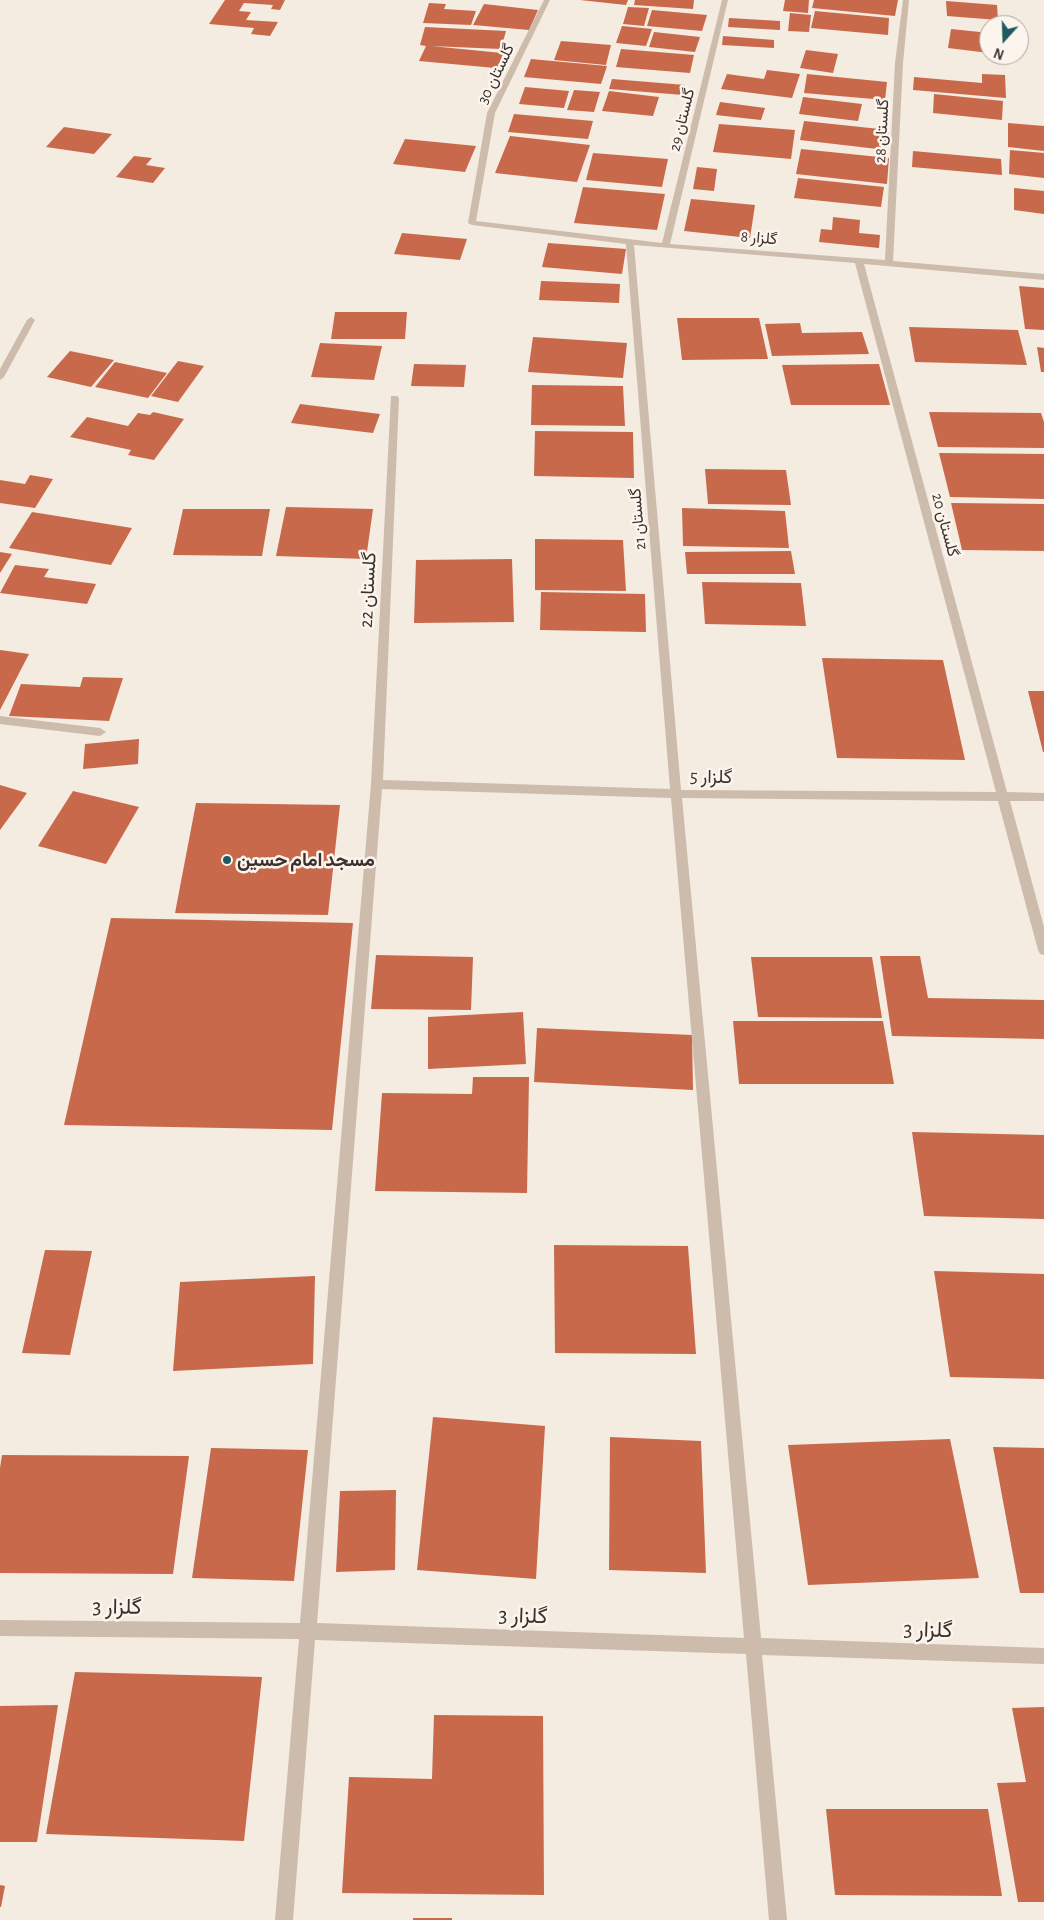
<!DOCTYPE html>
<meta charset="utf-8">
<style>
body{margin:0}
#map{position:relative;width:1044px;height:1920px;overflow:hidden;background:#f4ebe1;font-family:"Alegreya Sans",sans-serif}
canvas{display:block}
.north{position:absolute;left:979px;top:15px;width:50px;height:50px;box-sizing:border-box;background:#fbf5ee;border:1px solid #aea6a0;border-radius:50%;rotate:200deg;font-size:14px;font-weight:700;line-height:20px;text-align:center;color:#3b302b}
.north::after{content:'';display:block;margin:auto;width:18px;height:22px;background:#1f5a5e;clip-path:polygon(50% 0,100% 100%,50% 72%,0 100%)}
</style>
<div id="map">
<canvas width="1044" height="1920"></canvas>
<div class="north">N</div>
</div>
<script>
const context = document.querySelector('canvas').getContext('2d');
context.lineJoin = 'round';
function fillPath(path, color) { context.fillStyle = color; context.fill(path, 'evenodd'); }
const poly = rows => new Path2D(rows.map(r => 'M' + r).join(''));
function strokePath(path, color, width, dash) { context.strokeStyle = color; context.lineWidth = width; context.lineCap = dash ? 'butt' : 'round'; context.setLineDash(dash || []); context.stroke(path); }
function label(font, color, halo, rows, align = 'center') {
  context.font = font + ' "Alegreya Sans",Vazirmatn,sans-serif'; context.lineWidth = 5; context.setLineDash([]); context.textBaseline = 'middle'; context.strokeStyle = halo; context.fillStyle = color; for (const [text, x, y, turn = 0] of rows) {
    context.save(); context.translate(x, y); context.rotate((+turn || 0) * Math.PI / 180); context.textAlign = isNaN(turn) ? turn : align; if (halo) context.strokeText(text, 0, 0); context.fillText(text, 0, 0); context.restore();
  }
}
fillPath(poly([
 [225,0,285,0,280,10,271,9,273,5,244,3,239,11,251,12,246,20,278,22,270,36,251,34,254,28,209,24],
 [580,0,628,0,626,5],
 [635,0,694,0,693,9,634,5],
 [785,0,809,0,808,13,783,11],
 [814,0,898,0,895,16,812,8],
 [946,1,997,5,998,20,947,16],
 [429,3,446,4,444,9,476,11,471,25,423,23],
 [484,4,538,10,529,30,473,25],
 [628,7,649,8,644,26,623,24],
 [652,10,707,15,702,31,647,26],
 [815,11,889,18,888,35,811,28],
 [790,13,811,15,809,32,788,31],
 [729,18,780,21,780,30,728,27],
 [622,26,652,29,646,46,616,43],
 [425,27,506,31,501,49,431,46,512,54,506,69,419,61,426,46,420,45],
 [951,29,989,33,989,53,948,48],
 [654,32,700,37,695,52,649,47],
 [723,36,774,40,774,48,722,45],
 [561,41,611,45,606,65,554,60],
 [621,49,694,55,690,73,616,67],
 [806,50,838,54,833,73,800,68],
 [531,59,607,66,601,84,524,77],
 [767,70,800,74,792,98,721,89,727,74,764,79],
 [807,74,887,82,885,100,804,93],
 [982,74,1005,75,1006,98,913,90,914,77,982,83],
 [612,79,685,85,683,95,609,89],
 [525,87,569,91,564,108,519,104],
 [574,90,600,92,594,112,567,110],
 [609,91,659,97,653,116,602,111],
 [934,94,1003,101,1002,120,933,113],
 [803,97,862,104,858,121,799,114],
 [720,102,765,108,761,120,716,115],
 [514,114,593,121,588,139,508,132],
 [804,121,889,130,886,150,800,140],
 [1008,123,1044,126,1044,151,1008,147],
 [719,124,795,130,791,159,713,152],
 [64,127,112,134,94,154,46,147],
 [510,136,590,145,577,182,495,173],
 [405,139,476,146,465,172,393,164],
 [801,149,889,158,887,184,796,174],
 [1010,150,1044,153,1044,178,1009,174],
 [913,151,1001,159,1002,175,912,167],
 [593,153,668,159,662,187,586,180],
 [134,156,152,158,146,165,165,168,153,183,116,177],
 [697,167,717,169,714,191,693,189],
 [798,178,884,187,881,207,794,198],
 [583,187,665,194,657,230,574,223],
 [1014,188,1044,191,1044,214,1014,210],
 [691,199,755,205,750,238,684,231],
 [833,217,860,220,859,233,880,235,879,248,819,242,821,229,832,230],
 [402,233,467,239,460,260,394,254],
 [548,243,626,249,622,274,542,267],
 [541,281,620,284,619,303,539,300],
 [1019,286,1044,288,1044,330,1025,329],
 [335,312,407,312,405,339,331,339],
 [677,318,759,318,768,359,682,360],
 [800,323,802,333,862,332,869,354,772,356,765,324],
 [909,327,1018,330,1027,365,915,362],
 [533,337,627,343,623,378,528,372],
 [320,343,382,346,374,380,311,377],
 [1037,347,1044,348,1044,372,1041,372],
 [70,351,114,360,91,387,47,377],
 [178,361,204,366,178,402,151,396],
 [115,362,167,373,148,398,95,387],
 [414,364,466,365,464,387,411,386],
 [879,364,890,405,791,405,782,365],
 [532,385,623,386,625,426,531,425],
 [300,404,380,414,373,433,291,423],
 [153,412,184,419,154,460,128,455,131,450,70,437,87,417,128,426,138,413,150,415],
 [929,412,1041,413,1044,422,1044,448,938,447],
 [535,431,633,432,634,478,534,476],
 [939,453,1044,454,1044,499,950,497],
 [705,469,786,470,791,505,708,504],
 [30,475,53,479,35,508,0,503,0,480,25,484],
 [951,503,1044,504,1044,551,962,550],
 [286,507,373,509,366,559,276,556],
 [682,508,785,511,789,548,683,546],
 [183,509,270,509,262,556,173,555],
 [32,512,132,528,111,565,9,548],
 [535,539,623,540,626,591,535,590],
 [791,551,795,574,687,574,685,552],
 [0,552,12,554,0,573],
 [512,559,514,622,414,623,416,560],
 [15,565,49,569,44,577,96,584,87,604,0,593],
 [702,582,801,583,806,626,705,624],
 [541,592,645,594,646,632,540,630],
 [0,650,29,654,0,710],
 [822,658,943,660,965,760,837,758],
 [83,677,123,678,109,721,9,716,21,684,80,687],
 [1028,691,1044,691,1044,752,1043,752],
 [139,739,138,764,83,769,85,744],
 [0,785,27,793,0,830],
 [73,791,139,807,106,864,38,846],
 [196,803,340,805,328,915,175,913],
 [111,918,353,923,332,1130,64,1125],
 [376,955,473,957,471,1010,371,1009],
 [880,956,920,956,928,998,1044,1000,1044,1039,892,1036],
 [751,957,872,957,882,1018,758,1017],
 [523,1012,526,1064,428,1069,428,1017],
 [733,1021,883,1021,894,1084,739,1084],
 [537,1028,692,1035,693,1090,534,1082],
 [473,1077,529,1077,527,1193,375,1191,382,1093,472,1094],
 [912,1132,1044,1135,1044,1219,924,1216],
 [554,1245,688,1246,696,1354,555,1353],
 [45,1250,92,1251,70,1355,22,1353],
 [934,1271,1044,1274,1044,1379,950,1377],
 [315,1276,313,1364,173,1371,180,1282],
 [433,1417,545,1426,536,1579,417,1570],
 [610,1437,701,1441,706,1573,609,1570],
 [950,1439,979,1578,808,1585,788,1445],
 [993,1447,1044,1448,1044,1593,1020,1593],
 [211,1448,308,1450,294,1581,192,1578],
 [2,1455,189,1456,173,1574,0,1573,0,1468],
 [396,1490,395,1570,336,1572,340,1491],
 [75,1672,262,1677,244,1841,46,1834],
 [58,1705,37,1842,0,1842,0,1706],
 [1044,1707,1044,1902,1018,1902,997,1783,1026,1782,1012,1708],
 [434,1715,543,1716,544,1895,342,1893,349,1777,432,1779],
 [826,1809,988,1809,1002,1896,835,1895],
 [0,1885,5,1886,1,1907,0,1907],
 [413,1918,452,1918,452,1920,413,1920]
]), '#c8694b');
fillPath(poly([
 [544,0,550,0,495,113,476,221,662,243,722,0,728,0,670,244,885,260,895,63,903,0,909,0,903,63,893,261,1044,274,1044,280,864,264,1007,792,1044,793,1044,801,1010,801,1044,927,1044,955,1040,954,1038,950,998,801,682,798,761,1638,1044,1648,1044,1664,762,1655,787,1920,769,1920,746,1654,315,1640,293,1920,275,1920,299,1639,0,1636,0,1620,300,1623,371,784,391,396,397,396,399,398,383,780,670,789,626,244,472,225,468,223,487,113,544,0],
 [634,245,855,263,996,792,681,790,634,245],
 [382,789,671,798,744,1638,317,1623,382,789],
 [31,317,35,320,4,377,0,380,0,369,27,320,31,317],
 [0,716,100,728,106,732,100,736,0,724,0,716]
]), '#cdbbac');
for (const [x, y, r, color] of [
 [227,860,5,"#1f5a5e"]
]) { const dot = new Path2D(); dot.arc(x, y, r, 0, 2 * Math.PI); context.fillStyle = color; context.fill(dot); strokePath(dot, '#fbf5ee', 2); }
label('16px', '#3b302b', '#fbf5ee', [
 ["گلستان 30",496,74,-64],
 ["گلستان 29",682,120,-76],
 ["گلستان 28",882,131,-87],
 ["گلزار 8",759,238,5],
 ["گلستان 21",638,519,-95],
 ["گلستان 20",945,525,75]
]);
label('19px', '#3b302b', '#fbf5ee', [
 ["گلستان 22",368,590,-87],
 ["گلزار 5",711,777,1]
]);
label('bold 19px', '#3b302b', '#fbf5ee', [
 ["مسجد امام حسین",237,860]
], 'left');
label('22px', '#3b302b', '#fbf5ee', [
 ["گلزار 3",117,1607,1],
 ["گلزار 3",523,1616,2],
 ["گلزار 3",928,1630,2]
]);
</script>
